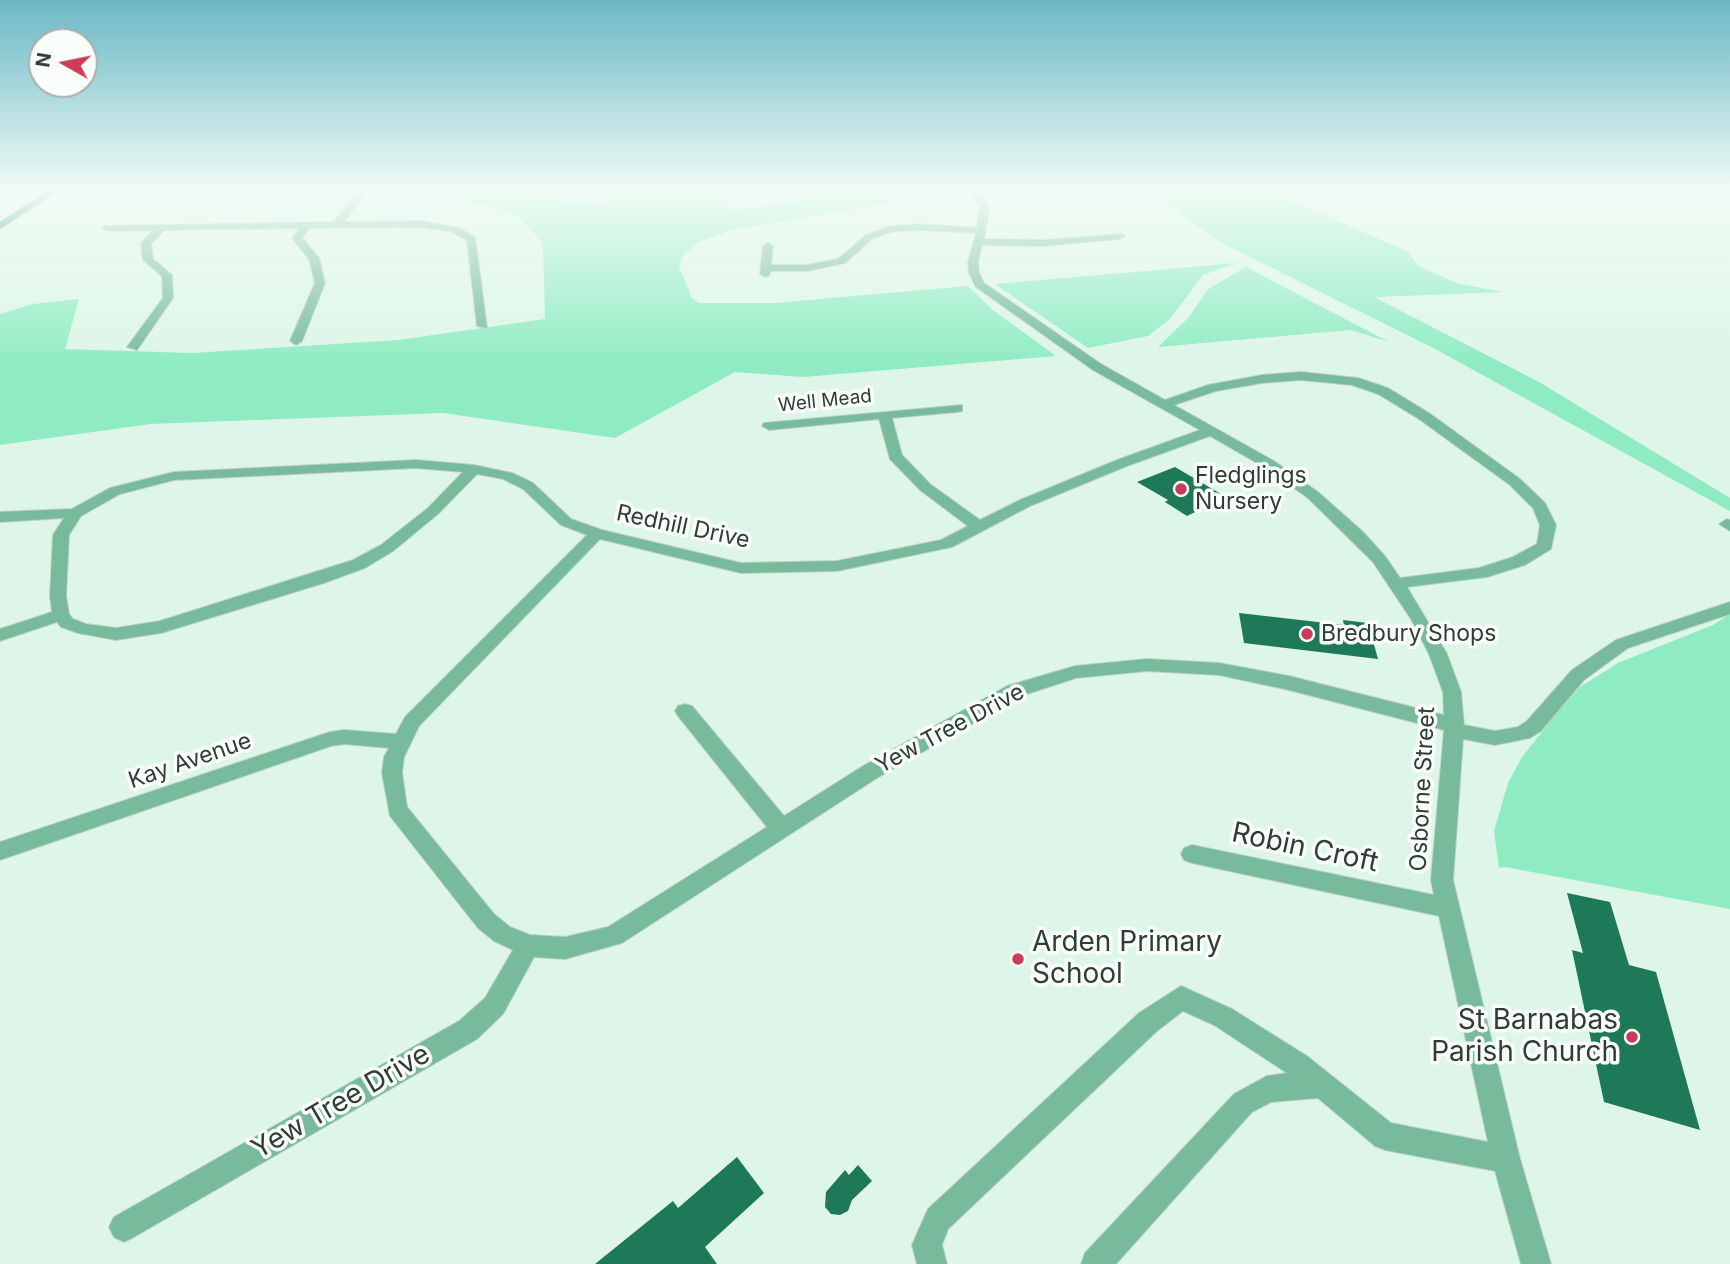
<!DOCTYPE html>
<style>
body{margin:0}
#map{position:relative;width:1730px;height:1264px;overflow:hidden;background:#ddf6e9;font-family:Inter,sans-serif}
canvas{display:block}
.north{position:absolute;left:28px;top:28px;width:70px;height:70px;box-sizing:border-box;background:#f9fefb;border:2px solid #a9b0ad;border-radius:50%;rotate:279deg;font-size:19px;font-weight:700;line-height:28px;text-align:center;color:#323c37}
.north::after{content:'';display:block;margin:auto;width:24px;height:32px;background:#cc3c59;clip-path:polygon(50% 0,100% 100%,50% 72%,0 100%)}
</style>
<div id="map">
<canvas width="1730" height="1264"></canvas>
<div class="north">N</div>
</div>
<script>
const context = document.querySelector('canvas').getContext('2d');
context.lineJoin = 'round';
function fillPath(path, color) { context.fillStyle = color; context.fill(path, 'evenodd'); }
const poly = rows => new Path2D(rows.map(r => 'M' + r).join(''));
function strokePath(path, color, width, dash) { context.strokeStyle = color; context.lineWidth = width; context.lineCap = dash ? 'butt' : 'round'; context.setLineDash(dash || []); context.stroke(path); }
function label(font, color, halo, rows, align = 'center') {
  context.font = font + ' Inter,sans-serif'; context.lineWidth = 7; context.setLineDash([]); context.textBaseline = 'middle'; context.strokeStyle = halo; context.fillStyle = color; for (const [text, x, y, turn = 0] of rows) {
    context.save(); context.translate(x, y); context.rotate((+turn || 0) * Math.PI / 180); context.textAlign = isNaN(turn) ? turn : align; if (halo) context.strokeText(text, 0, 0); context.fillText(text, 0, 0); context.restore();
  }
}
fillPath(poly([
 [615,188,702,188,724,192,731,211,882,188,892,202,732,230,699,242,684,254,679,267,692,298,699,303,774,303,968,286,993,310,1056,356,803,377,735,372,615,438,443,413,150,424,0,445,0,314,33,304,79,299,65,349,192,353,398,340,545,319,543,243,516,215,484,204,462,204,470,198,509,197,608,204],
 [1146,188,1268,188,1280,196,1407,251,1418,266,1459,284,1505,292,1374,297,1539,382,1730,498,1730,511,1437,350,1218,241],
 [1237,263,1203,275,1170,319,1148,336,1088,348,995,284],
 [1246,267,1389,342,1351,330,1158,347,1189,317,1208,289],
 [1730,614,1730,909,1505,867,1499,868,1494,831,1508,783,1522,757,1556,714,1580,687,1618,663,1713,625]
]), '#8fecc2');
fillPath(poly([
 [1175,467,1226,497,1187,516,1165,502,1168,500,1137,482],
 [1239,613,1344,625,1343,620,1368,623,1378,659,1244,643],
 [1567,893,1610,902,1629,965,1656,972,1700,1130,1604,1102,1572,950,1583,953],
 [737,1157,764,1193,705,1247,717,1264,595,1264,673,1201,678,1208],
 [858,1165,872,1181,852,1200,848,1211,840,1215,831,1214,825,1207,826,1192,845,1170,849,1175]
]), '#1d7957');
const minor = poly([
 [360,188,369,188,344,222,422,221,458,228,475,237,487,328,477,326,467,240,452,232,422,227,310,228,302,238,319,258,325,283,302,341,296,345,290,341,315,283,309,259,292,238,300,228,164,230,151,244,153,259,172,275,173,298,137,350,127,347,163,298,162,276,143,260,141,243,153,230,107,231,102,228,104,226,334,222,360,188],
 [967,188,1018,188,982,194,989,209,984,239,1043,240,1123,234,1125,236,1120,239,1043,246,982,245,978,262,979,273,984,283,1101,364,1165,400,1208,385,1262,375,1301,372,1358,378,1388,388,1429,413,1520,479,1545,503,1556,525,1551,549,1525,565,1487,577,1407,587,1447,654,1461,692,1464,725,1495,731,1518,727,1527,721,1572,670,1616,640,1730,602,1730,614,1628,648,1584,680,1541,731,1530,738,1495,745,1463,739,1453,880,1520,1159,1551,1264,1521,1264,1495,1171,1385,1150,1375,1146,1318,1098,1271,1102,1252,1112,1116,1264,1081,1264,1085,1253,1234,1094,1267,1076,1287,1073,1214,1025,1183,1011,1157,1031,948,1229,942,1245,947,1264,917,1264,912,1245,928,1209,1139,1013,1181,986,1232,1009,1307,1056,1391,1123,1488,1142,1439,916,1192,863,1184,860,1181,854,1184,848,1192,845,1434,895,1431,880,1444,730,1289,690,1219,675,1147,671,1076,678,1021,696,877,778,622,943,565,959,534,957,503,1014,477,1039,134,1237,124,1242,114,1237,109,1227,114,1217,459,1021,485,998,513,950,494,941,478,928,390,816,382,773,384,757,389,748,344,744,331,746,0,860,0,842,330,732,344,730,396,734,405,717,587,535,561,525,523,489,503,479,477,474,438,514,393,551,365,568,324,583,161,633,116,640,78,633,61,627,57,622,0,641,0,629,52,612,50,596,53,535,64,518,0,522,0,512,72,509,110,488,174,472,416,460,474,465,512,473,533,483,571,519,602,530,741,563,837,561,941,540,968,526,920,490,890,459,879,419,769,430,762,426,764,423,962,405,962,411,957,412,892,418,902,455,930,484,980,520,1020,500,1117,460,1200,430,1093,370,976,287,969,273,968,262,976,233,919,230,891,232,872,239,845,263,807,271,771,271,769,276,765,277,760,274,763,246,768,243,773,246,771,265,807,265,838,259,866,235,890,226,919,224,977,228,979,209,973,193,967,188],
 [1301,380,1352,385,1378,394,1419,419,1510,485,1533,508,1540,525,1537,544,1513,557,1479,568,1400,578,1385,556,1362,531,1318,492,1274,461,1174,405,1216,391,1262,383,1301,380],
 [1210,436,1264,467,1308,498,1373,562,1411,619,1429,654,1443,692,1444,715,1289,676,1219,663,1147,659,1075,666,1007,686,863,766,784,816,692,706,685,704,678,706,675,711,678,716,767,827,608,927,565,937,530,935,510,927,494,914,407,807,402,773,404,757,419,726,600,539,741,573,837,571,952,547,1030,506,1127,466,1210,436],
 [416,468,463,472,428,508,381,545,353,560,160,621,116,628,86,624,73,619,69,614,66,596,69,535,81,516,120,494,174,480,416,468],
 [1727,519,1730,520,1730,531,1719,524,1727,519]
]);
const major = poly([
 [52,188,63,188,0,229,0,222,52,188]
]);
strokePath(minor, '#bbd1c5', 2);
strokePath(major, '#bbd1c5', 2);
fillPath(minor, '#77bb9c');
fillPath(major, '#328262');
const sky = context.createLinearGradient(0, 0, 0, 365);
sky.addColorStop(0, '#6ab8c5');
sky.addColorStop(0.52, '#f0fbf5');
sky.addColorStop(1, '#f0fbf500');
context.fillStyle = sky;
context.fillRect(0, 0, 1730, 365);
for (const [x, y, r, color] of [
 [1181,489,7,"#cc3c59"],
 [1307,634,7,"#cc3c59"],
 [1018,959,7,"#cc3c59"],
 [1632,1037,7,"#cc3c59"]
]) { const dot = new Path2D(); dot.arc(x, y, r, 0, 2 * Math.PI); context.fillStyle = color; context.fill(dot); strokePath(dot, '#f9fefb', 2.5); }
label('19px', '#323c37', '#f9fefb', [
 ["Well Mead",825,401,-6]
]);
label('23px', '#323c37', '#f9fefb', [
 ["Fledglings",1195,476],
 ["Nursery",1195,502],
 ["Bredbury Shops",1321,634]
], 'left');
label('23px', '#323c37', '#f9fefb', [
 ["Redhill Drive",683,527,12],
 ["Yew Tree Drive",950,729,-28],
 ["Kay Avenue",190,761,-19],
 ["Osborne Street",1423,789,-87]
]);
label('28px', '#323c37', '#f9fefb', [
 ["Robin Croft",1305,848,12],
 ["Yew Tree Drive",341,1102,-30]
]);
label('28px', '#323c37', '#f9fefb', [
 ["Arden Primary",1032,943],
 ["School",1032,975],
 ["St Barnabas",1618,1021,"right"],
 ["Parish Church",1618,1053,"right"]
], 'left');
</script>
